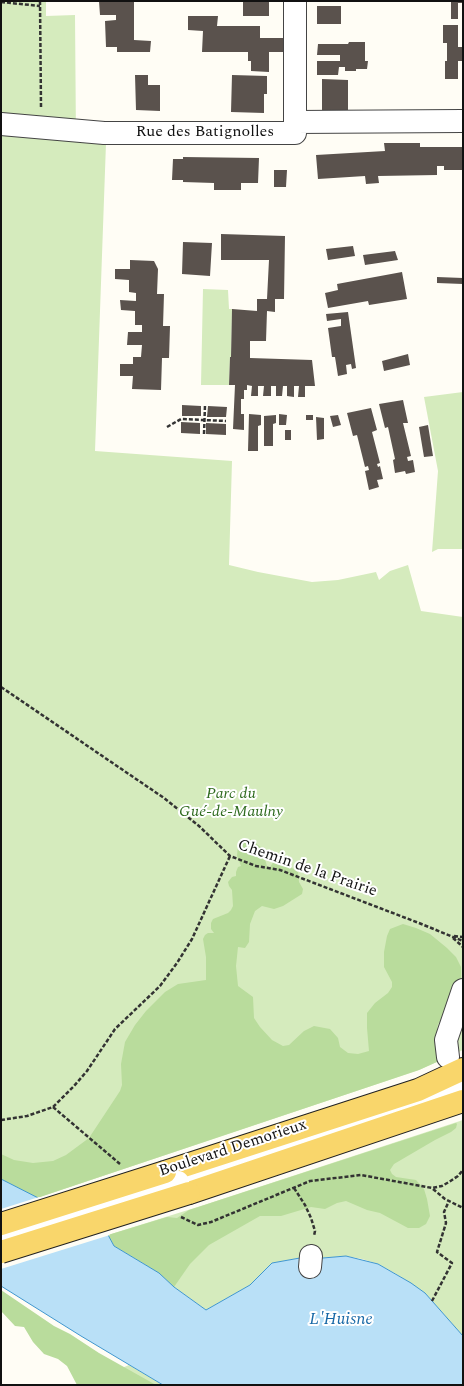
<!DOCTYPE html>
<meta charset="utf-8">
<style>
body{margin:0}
#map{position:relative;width:464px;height:1386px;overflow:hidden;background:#fffdf5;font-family:Spectral,serif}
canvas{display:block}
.frame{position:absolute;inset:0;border:2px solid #111;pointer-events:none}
</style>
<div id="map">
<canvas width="464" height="1386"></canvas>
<div class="frame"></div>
</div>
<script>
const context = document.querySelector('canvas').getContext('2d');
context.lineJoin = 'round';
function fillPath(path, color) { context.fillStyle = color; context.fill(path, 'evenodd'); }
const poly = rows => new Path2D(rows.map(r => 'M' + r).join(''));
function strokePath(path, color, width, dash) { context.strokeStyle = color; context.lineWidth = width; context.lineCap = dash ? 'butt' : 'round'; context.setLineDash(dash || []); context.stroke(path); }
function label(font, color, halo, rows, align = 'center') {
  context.font = font + ' Spectral,serif'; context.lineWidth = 4; context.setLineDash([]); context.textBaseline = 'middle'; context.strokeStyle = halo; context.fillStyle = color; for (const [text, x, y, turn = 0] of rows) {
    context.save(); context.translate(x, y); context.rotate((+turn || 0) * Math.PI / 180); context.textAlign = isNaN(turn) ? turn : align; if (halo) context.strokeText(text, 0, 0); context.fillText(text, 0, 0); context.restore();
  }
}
fillPath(poly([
 [1,1,46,1,46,16,75,15,76,141,106,143,95,451,232,461,229,565,258,572,312,582,338,580,376,572,379,580,390,571,408,565,421,611,463,617,463,1050,419,1070,37,1198,1,1179],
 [203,289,228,290,229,309,232,309,231,357,230,357,229,385,201,385],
 [463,392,463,549,438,549,432,552,438,471,424,397],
 [463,1120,463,1336,425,1293,396,1274,378,1264,362,1259,346,1256,323,1258,311,1256,272,1263,250,1285,206,1310,174,1287,108,1235,204,1205],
 [129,1365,163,1385,82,1385]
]), '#d5ebbd');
fillPath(poly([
 [250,839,262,848,268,870,274,861,280,860,298,872,299,882,303,889,302,894,283,906,274,909,262,906,255,911,250,924,249,942,245,948,238,947,236,966,238,986,253,997,254,1018,260,1027,272,1040,283,1046,289,1045,304,1031,314,1026,330,1029,338,1038,340,1047,348,1053,358,1054,369,1051,367,1028,367,1013,375,1003,388,993,392,987,392,982,384,967,384,952,387,936,390,929,403,924,416,928,430,934,447,948,456,957,461,967,461,980,449,1011,441,1020,438,1024,437,1029,446,1040,448,1057,419,1070,37,1198,1,1179,1,1154,14,1160,33,1163,53,1161,66,1155,89,1138,120,1091,122,1085,121,1064,125,1042,135,1025,146,1011,165,992,178,984,206,980,206,957,203,939,205,935,208,933,214,933,211,929,211,923,213,919,228,913,231,910,233,906,232,890,229,886,228,882,232,877,236,876,236,872,238,867,241,866,237,856,238,845,242,841],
 [456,1123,457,1124,456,1128,451,1132,435,1140,394,1164,390,1170,392,1174,396,1177,416,1180,424,1189,427,1199,430,1216,426,1224,419,1228,408,1228,380,1213,367,1210,346,1201,337,1203,325,1209,311,1207,281,1216,260,1216,209,1245,190,1264,174,1287,159,1273,114,1246,108,1235,167,1217,177,1218,189,1210],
 [1,1290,54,1326,70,1334,99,1353,156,1385,77,1385,67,1366,58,1359,44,1354,33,1342,24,1327,15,1326,1,1311]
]), '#b9dc9c');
const water = poly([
 [1,1179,107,1233,114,1246,159,1273,174,1287,206,1310,250,1285,272,1263,311,1256,323,1258,346,1256,378,1264,411,1283,425,1293,463,1336,463,1385,163,1385,81,1336,1,1286,1,1179]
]);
fillPath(water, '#b9e0f7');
strokePath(water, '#3f96cf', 1);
fillPath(poly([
 [39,1197,107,1231,110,1235,1,1269,1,1209]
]), '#fffdf5');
fillPath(poly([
 [99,1,134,1,134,40,151,41,150,52,117,52,117,47,106,47,105,21,116,20,116,15,100,15],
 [243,1,269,1,269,16,243,16],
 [451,1,463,1,463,3,458,3,458,19,451,19],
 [317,6,341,6,341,24,317,24],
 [188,16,218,16,217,26,260,26,260,38,284,38,285,52,269,52,269,72,251,71,251,61,248,61,248,52,202,52,203,31,188,30],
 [443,25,458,25,458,47,463,47,463,61,458,61,458,79,445,79,445,61,447,61,447,43,443,43],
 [349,42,365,42,365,61,368,61,367,69,356,69,356,71,345,71,345,67,339,67,338,75,317,75,317,61,340,61,340,55,317,55,318,44,348,44],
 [135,75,148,75,148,85,160,85,160,111,136,110],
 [232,75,267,76,267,94,264,94,264,113,231,112],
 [322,79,348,80,348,111,322,111],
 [384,143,420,143,420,147,463,147,463,170,444,170,444,166,437,166,437,175,378,176,379,183,366,184,365,176,318,179,316,155,385,151],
 [183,157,259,158,258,183,241,183,241,190,214,190,214,183,183,182,183,180,172,180,173,159,183,159],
 [274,170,287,170,286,187,274,187],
 [221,234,285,236,284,299,275,299,275,312,267,311,266,341,250,341,250,358,312,360,315,386,305,386,305,397,298,397,299,386,294,386,294,397,287,396,287,386,283,386,282,396,276,396,276,386,271,386,271,396,263,396,264,386,258,386,258,396,251,396,252,386,247,385,247,390,244,390,244,399,241,399,241,414,244,414,244,430,233,429,235,385,229,385,230,357,231,357,232,309,257,311,257,299,267,299,269,260,221,260],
 [183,242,212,243,210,276,182,274],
 [353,246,355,256,328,260,326,249],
 [395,251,398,260,365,265,363,255],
 [130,260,154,261,158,269,157,294,164,294,163,326,170,326,169,358,162,358,161,390,132,389,133,376,120,376,120,364,133,364,133,357,141,357,142,345,127,345,128,332,142,332,142,325,135,325,135,311,121,310,120,300,136,301,136,293,129,292,129,280,115,279,115,269,130,269],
 [402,272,407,299,369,305,368,301,328,308,325,293,338,290,337,284],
 [437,277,463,278,463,284,437,283],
 [348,312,356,368,352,369,351,364,346,365,347,374,338,376,335,357,332,357,328,328,341,326,341,319,327,321,326,314],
 [408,354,410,365,384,371,382,361],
 [403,400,408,423,403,423,411,456,407,457,408,461,413,460,415,472,406,474,405,471,395,473,393,460,395,459,388,427,385,428,379,404],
 [182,405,201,406,201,416,182,416],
 [208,406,227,407,226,417,207,417],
 [371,408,377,430,372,432,380,463,377,464,378,467,380,466,383,479,377,480,379,487,369,490,365,471,369,470,368,466,365,467,357,435,353,436,347,413],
 [249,414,261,415,261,425,258,426,258,451,248,451],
 [279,414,287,415,286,425,279,425],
 [276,415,276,423,273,424,273,446,264,446,264,416],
 [306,415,313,415,313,420,306,420],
 [338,415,341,425,333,427,330,416],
 [316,417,324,418,324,439,317,440],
 [181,422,200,423,200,434,181,433],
 [206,423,226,424,226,435,206,434],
 [428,425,433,456,424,457,419,427],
 [285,430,291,430,291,440,285,440]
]), '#5a524d');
const minor = poly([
 [295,122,463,121],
 [1,124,104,133,295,133,295,1],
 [448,1057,446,1040,463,990],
 [178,1182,311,1139,463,1087],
 [310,1267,311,1256]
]);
const major = poly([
 [165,1172,418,1090,463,1069],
 [189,1193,463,1101]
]);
strokePath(minor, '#444', 24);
strokePath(major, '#222', 24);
strokePath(poly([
 [40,1,41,107],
 [1,2,40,6],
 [167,427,181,419,226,421],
 [204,434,205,405],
 [1,687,164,798,199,826,230,856,256,866,280,870,419,923,463,941],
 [454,936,463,937],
 [453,938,463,947],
 [53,1107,120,1164],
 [1,1120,27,1116,53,1107,74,1086,87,1071,115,1029,160,986,177,963,192,939,230,856],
 [294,1188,305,1205,311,1218,315,1231,314,1236],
 [433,1189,445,1199,463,1208],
 [181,1217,198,1225,211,1222,310,1181,361,1175,432,1188,442,1186,449,1182,458,1176,463,1170],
 [432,1301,452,1263,437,1252,446,1223,444,1212,449,1201]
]), '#333', 2.5, [4, 2]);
strokePath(minor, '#fff', 22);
strokePath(major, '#f9d66b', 22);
const minorBridge = poly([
 [1,1239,178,1182]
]);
const majorBridge = poly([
 [1,1224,165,1172],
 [1,1252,189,1193]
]);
strokePath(minorBridge, '#444', 24, []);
strokePath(majorBridge, '#222', 24, []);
strokePath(minorBridge, '#fff', 22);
strokePath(majorBridge, '#f9d66b', 22);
label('16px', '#111', '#fff', [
 ["Rue des Batignolles",205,133],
 ["Chemin de la Prairie",307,869,19],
 ["Boulevard Demorieux",233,1149,-18]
]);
label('italic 16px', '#2f6b1f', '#fff', [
 ["Parc du",231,795],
 ["Gué-de-Maulny",231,813]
]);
label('italic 17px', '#1768a6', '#fff', [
 ["L'Huisne",341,1321]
]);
</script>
